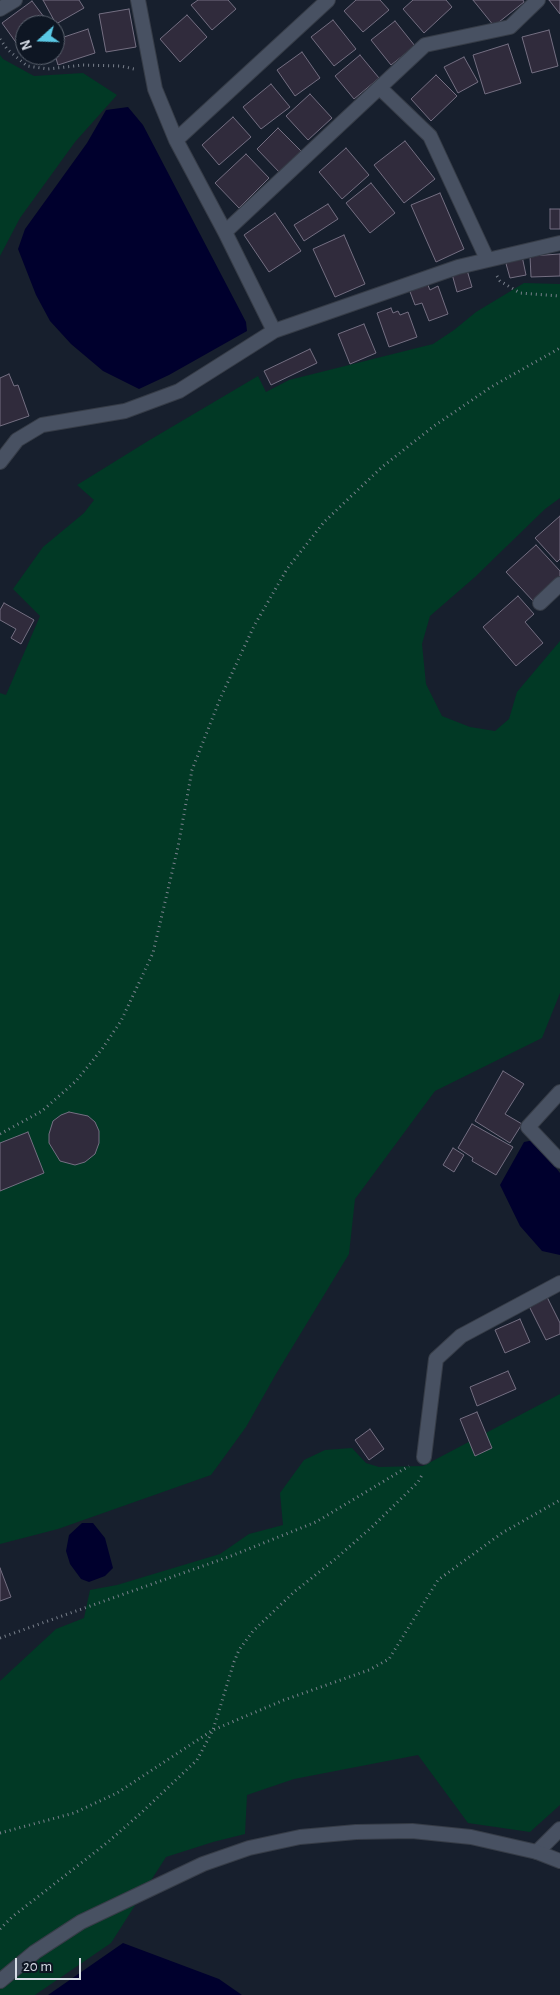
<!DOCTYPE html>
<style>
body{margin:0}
#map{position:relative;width:560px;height:1995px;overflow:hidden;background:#171f2d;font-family:"Alegreya Sans",sans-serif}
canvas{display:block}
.north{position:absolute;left:15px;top:15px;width:50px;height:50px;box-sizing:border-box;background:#0e1623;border:1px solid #5e6571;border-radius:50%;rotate:250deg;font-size:14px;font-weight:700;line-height:20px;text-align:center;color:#d6dce5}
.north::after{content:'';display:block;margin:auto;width:18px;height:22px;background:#5ac8e5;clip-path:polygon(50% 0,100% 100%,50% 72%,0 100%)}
.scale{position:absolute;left:15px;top:1958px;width:66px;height:22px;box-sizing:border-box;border:2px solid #d6dce5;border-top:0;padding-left:6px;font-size:15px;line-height:18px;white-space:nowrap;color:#d6dce5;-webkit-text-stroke:4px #0e1623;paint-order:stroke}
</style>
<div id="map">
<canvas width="560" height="1995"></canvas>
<div class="north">N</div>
<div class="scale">20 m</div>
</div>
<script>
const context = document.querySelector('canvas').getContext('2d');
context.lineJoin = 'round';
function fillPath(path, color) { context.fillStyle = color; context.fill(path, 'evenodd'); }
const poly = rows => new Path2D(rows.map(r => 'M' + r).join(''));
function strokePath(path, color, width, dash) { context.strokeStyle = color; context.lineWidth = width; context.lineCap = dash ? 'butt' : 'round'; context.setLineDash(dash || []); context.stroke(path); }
fillPath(poly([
 [0,55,3,59,34,76,83,73,117,95,75,142,20,218,0,256],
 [524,283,560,284,560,498,545,509,475,577,430,616,422,644,426,684,442,716,470,727,495,731,509,719,517,692,560,641,560,993,542,1038,435,1091,355,1199,349,1254,276,1374,246,1427,211,1475,58,1529,0,1544,0,693,6,695,40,616,13,589,43,547,84,513,94,500,77,485,148,441,258,376,266,392,289,380,433,344,454,330,476,312],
 [560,1394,560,1805,530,1832,468,1823,418,1755,294,1779,247,1795,245,1834,213,1842,166,1857,111,1943,35,1995,0,1995,0,1681,56,1629,84,1618,90,1590,117,1585,220,1554,249,1534,283,1525,280,1493,304,1460,325,1450,352,1448,366,1463,379,1467,423,1466]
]), '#013925');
fillPath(poly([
 [128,107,143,125,246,322,247,331,169,375,139,389,103,371,71,344,50,321,36,295,18,249,25,229,87,143,106,110],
 [534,1140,560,1173,560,1255,542,1251,520,1226,500,1185,524,1142],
 [82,1523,93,1523,105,1538,113,1568,105,1576,89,1582,81,1579,70,1564,66,1551,69,1535],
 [123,1943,219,1979,242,1995,48,1995]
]), '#00002d');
const building = poly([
 [43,0,79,0,84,8,56,24,43,0],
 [198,0,228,0,236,9,212,30,191,5,198,0],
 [356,0,380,0,389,10,363,32,344,11,356,0],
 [413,0,446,0,452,7,424,33,403,9,413,0],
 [473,0,523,0,524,2,494,26,473,0],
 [549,0,560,0,560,14,549,0],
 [32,1,50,25,25,25,25,44,20,48,2,23,32,1],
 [129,9,136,47,106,52,99,14,129,9],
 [187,15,207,37,180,62,160,39,187,15],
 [333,20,356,49,334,66,311,37,333,20],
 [395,21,415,46,391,65,371,40,395,21],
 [88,29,95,53,58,65,55,55,55,40,88,29],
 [549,30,558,66,532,73,522,37,549,30],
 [508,44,521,83,485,94,473,55,508,44],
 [302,52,320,78,295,96,277,70,302,52],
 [360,55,379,78,354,99,335,76,360,55],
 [464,57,478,82,458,93,444,67,464,57],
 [436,75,457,96,431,121,411,99,436,75],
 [271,84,290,107,261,129,243,107,271,84],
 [310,94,332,118,308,140,286,116,310,94],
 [233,117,251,137,219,165,202,145,233,117],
 [278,128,303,153,281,174,257,149,278,128],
 [405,141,435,179,404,203,374,165,405,141],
 [346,148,369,175,342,199,319,172,346,148],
 [246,154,269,178,239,208,215,183,246,154],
 [371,183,395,213,370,233,346,203,371,183],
 [440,193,464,249,436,262,411,205,440,193],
 [328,204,338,219,304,241,294,225,328,204],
 [550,209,560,209,560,229,550,229,550,209],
 [275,213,301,251,269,272,244,235,275,213],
 [344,235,365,284,335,297,313,249,344,235],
 [560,254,560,276,531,277,530,256,560,254],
 [522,256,526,275,510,278,505,260,522,256],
 [467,270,472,287,457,292,452,274,467,270],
 [427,283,430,290,438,286,448,314,429,321,422,303,415,305,409,289,427,283],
 [391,308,393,313,398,311,400,315,408,312,417,337,389,347,377,313,391,308],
 [364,324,376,353,350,364,338,334,364,324],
 [310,349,317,363,271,385,264,371,310,349],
 [9,374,14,386,18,385,29,416,0,426,0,378,9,374],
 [560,516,560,559,557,562,535,538,560,516],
 [536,545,560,571,560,579,534,602,506,572,536,545],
 [518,596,534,614,525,622,543,643,516,666,483,627,518,596],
 [4,603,34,620,21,644,11,638,16,629,0,620,0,610,4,603],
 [503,1071,524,1084,505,1114,522,1124,510,1143,475,1121,503,1071],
 [69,1112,88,1116,95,1122,99,1131,99,1143,95,1154,85,1162,75,1165,60,1161,49,1143,49,1134,53,1121,61,1115,69,1112],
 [472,1124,513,1147,496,1175,472,1161,473,1158,458,1148,472,1124],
 [28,1132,44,1173,0,1191,0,1143,28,1132],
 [453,1148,464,1155,454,1172,443,1165,453,1148],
 [547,1297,560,1323,560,1334,546,1340,529,1306,547,1297],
 [520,1319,530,1342,505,1353,495,1330,520,1319],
 [508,1371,516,1389,477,1406,470,1387,508,1371],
 [477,1412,492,1448,475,1456,460,1419,477,1412],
 [370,1429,384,1449,369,1460,355,1440,370,1429],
 [0,1568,11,1597,0,1601,0,1568]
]);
fillPath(building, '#302b3c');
strokePath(building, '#746f82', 1);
const minor = poly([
 [138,0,155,89,176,140,225,232,274,331],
 [0,9,15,0],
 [381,89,430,136,487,259],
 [176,140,328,0],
 [225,232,425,45,510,27,538,0],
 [0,462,17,440,42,425,125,411,179,391,274,331,458,267,560,243],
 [540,603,560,584],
 [560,1092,528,1127,560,1161],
 [424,1457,436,1359,461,1336,560,1283],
 [537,1852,560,1829]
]);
const tertiary = poly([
 [0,1981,35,1952,81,1922,203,1864,249,1848,300,1837,356,1832,412,1831,471,1837,537,1852,560,1861]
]);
strokePath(minor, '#363c47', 16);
strokePath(tertiary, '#363c47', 16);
strokePath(poly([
 [0,39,7,49,27,66,48,69,83,65,121,66,134,69],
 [497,276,500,281,520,293,560,296],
 [0,1134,42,1111,76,1081,102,1049,121,1021,153,953,178,847,192,770,220,699,254,626,287,569,324,522,382,467,434,426,491,387,560,348],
 [0,1638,231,1556,316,1522,409,1466],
 [0,1833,74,1813,117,1793,213,1730,234,1662,239,1650,253,1631,294,1592,333,1561,372,1527,418,1482,422,1475],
 [0,1929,12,1917,108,1842,141,1813,197,1760,213,1730,284,1700,369,1670,389,1659,438,1580,502,1533,560,1500]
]), '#79808c', 3, [1, 4]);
strokePath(minor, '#485162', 14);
strokePath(tertiary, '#485162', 14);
</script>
